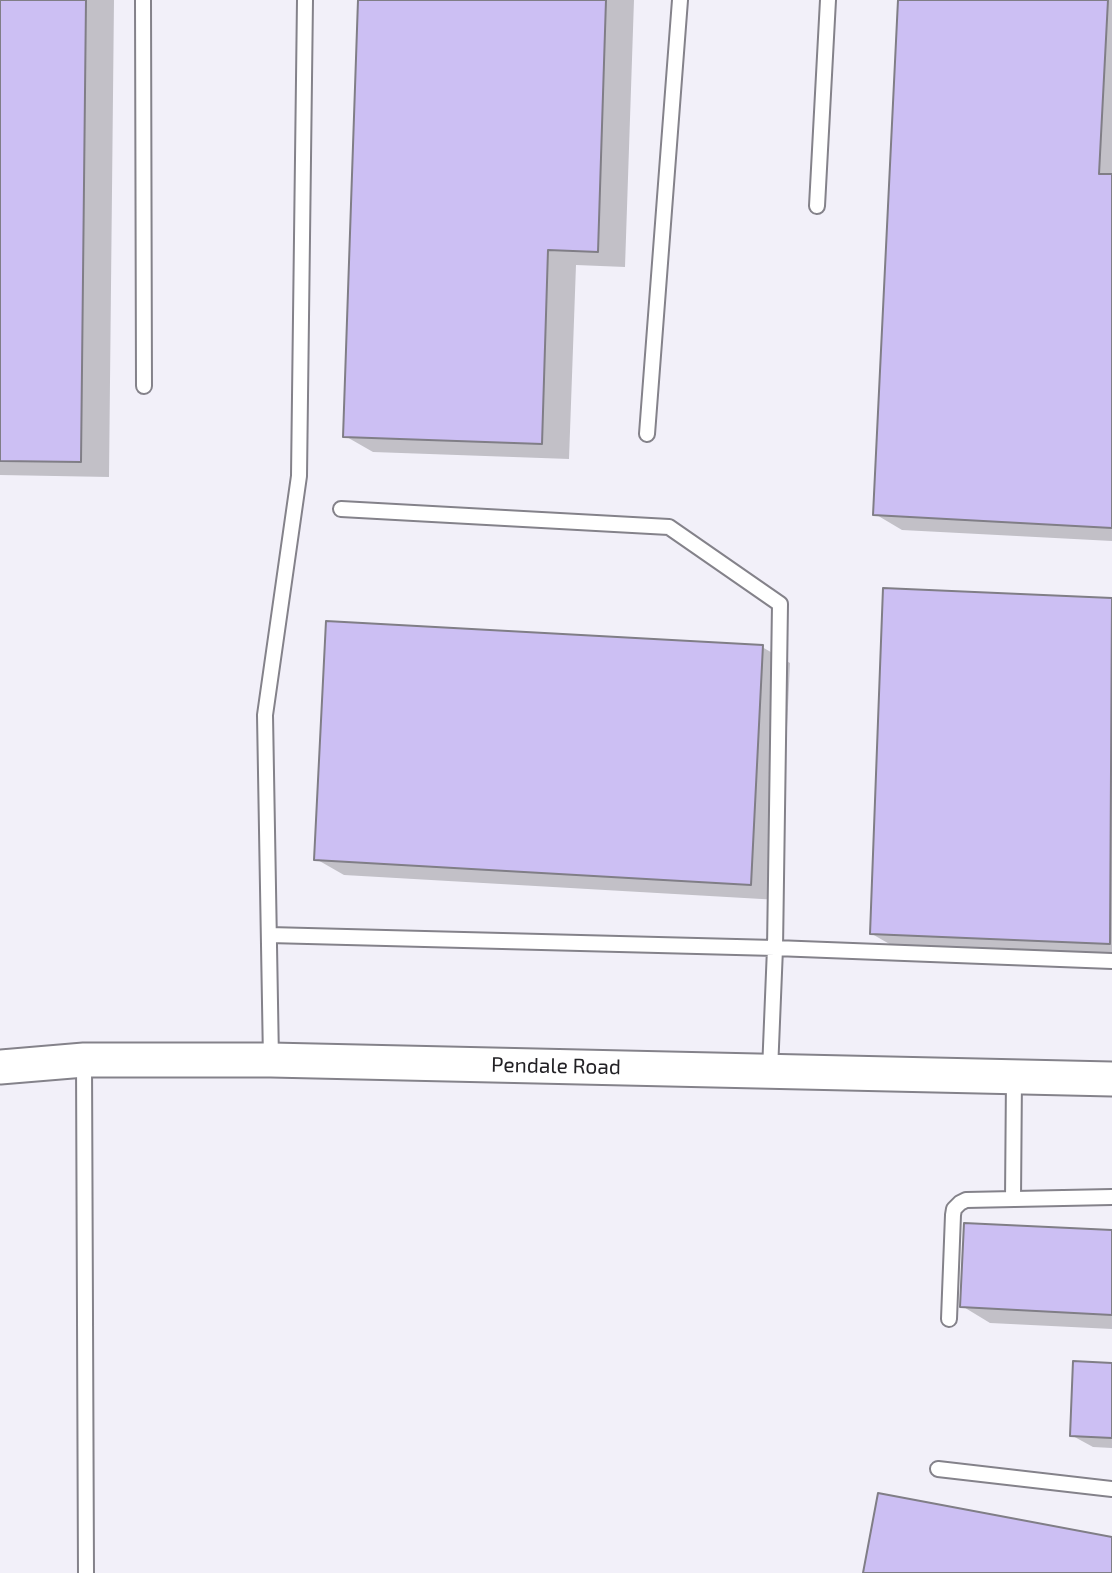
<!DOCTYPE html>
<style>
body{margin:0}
canvas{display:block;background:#f2f0f9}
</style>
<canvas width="1112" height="1573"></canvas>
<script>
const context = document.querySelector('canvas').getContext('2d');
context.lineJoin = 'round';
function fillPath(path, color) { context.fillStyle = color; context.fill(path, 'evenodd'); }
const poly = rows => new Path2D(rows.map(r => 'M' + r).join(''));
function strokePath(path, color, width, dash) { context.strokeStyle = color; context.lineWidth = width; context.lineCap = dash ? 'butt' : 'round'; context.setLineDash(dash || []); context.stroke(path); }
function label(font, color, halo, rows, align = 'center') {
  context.font = font + ' "Exo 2",sans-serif'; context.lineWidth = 5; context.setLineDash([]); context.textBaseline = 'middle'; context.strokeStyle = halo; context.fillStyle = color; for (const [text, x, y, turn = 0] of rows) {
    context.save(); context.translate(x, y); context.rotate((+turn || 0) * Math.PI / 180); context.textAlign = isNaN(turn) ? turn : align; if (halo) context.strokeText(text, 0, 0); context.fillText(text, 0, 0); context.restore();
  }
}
fillPath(poly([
 [0,0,114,0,109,477,0,475],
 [360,0,634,0,625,267,576,265,569,459,373,452,345,436],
 [900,0,1112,0,1112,541,902,530,875,514],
 [885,590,1112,600,1112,958,900,950,872,934],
 [762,647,790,663,779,900,344,875,316,859],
 [1112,1232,1112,1329,990,1323,962,1306],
 [1112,1365,1112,1448,1093,1447,1071,1435]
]), '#0003');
const building = poly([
 [0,0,86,0,81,462,0,461,0,0],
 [358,0,606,0,598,252,548,250,542,444,343,437,358,0],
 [898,0,1108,0,1099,174,1112,174,1112,528,873,515,898,0],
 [883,588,1112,598,1110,944,870,934,883,588],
 [326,621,763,645,751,885,314,860,326,621],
 [964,1223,1112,1230,1112,1315,960,1307,964,1223],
 [1073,1361,1112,1363,1112,1438,1070,1436,1073,1361],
 [878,1493,1112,1537,1112,1573,863,1573,878,1493]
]);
fillPath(building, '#ccbff3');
strokePath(building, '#807e86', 2);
const service = poly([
 [143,0,144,386],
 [817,206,828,0],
 [647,434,680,0],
 [341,509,669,527,780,604,775,948,1112,961],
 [269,935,775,948,770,1071],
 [84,1060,86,1573],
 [271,1060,265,715,299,476,305,0],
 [1013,1199,1014,1077],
 [949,1319,953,1215,954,1209,960,1203,966,1200,1112,1197],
 [938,1469,1112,1489]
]);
const tertiary = poly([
 [0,1067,84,1060,271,1060,1112,1079]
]);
strokePath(service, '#84828a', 18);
strokePath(tertiary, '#84828a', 37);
strokePath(service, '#fff', 14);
strokePath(tertiary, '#fff', 33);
label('21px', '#222125', '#fff', [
 ["Pendale Road",556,1066,1]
]);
</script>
